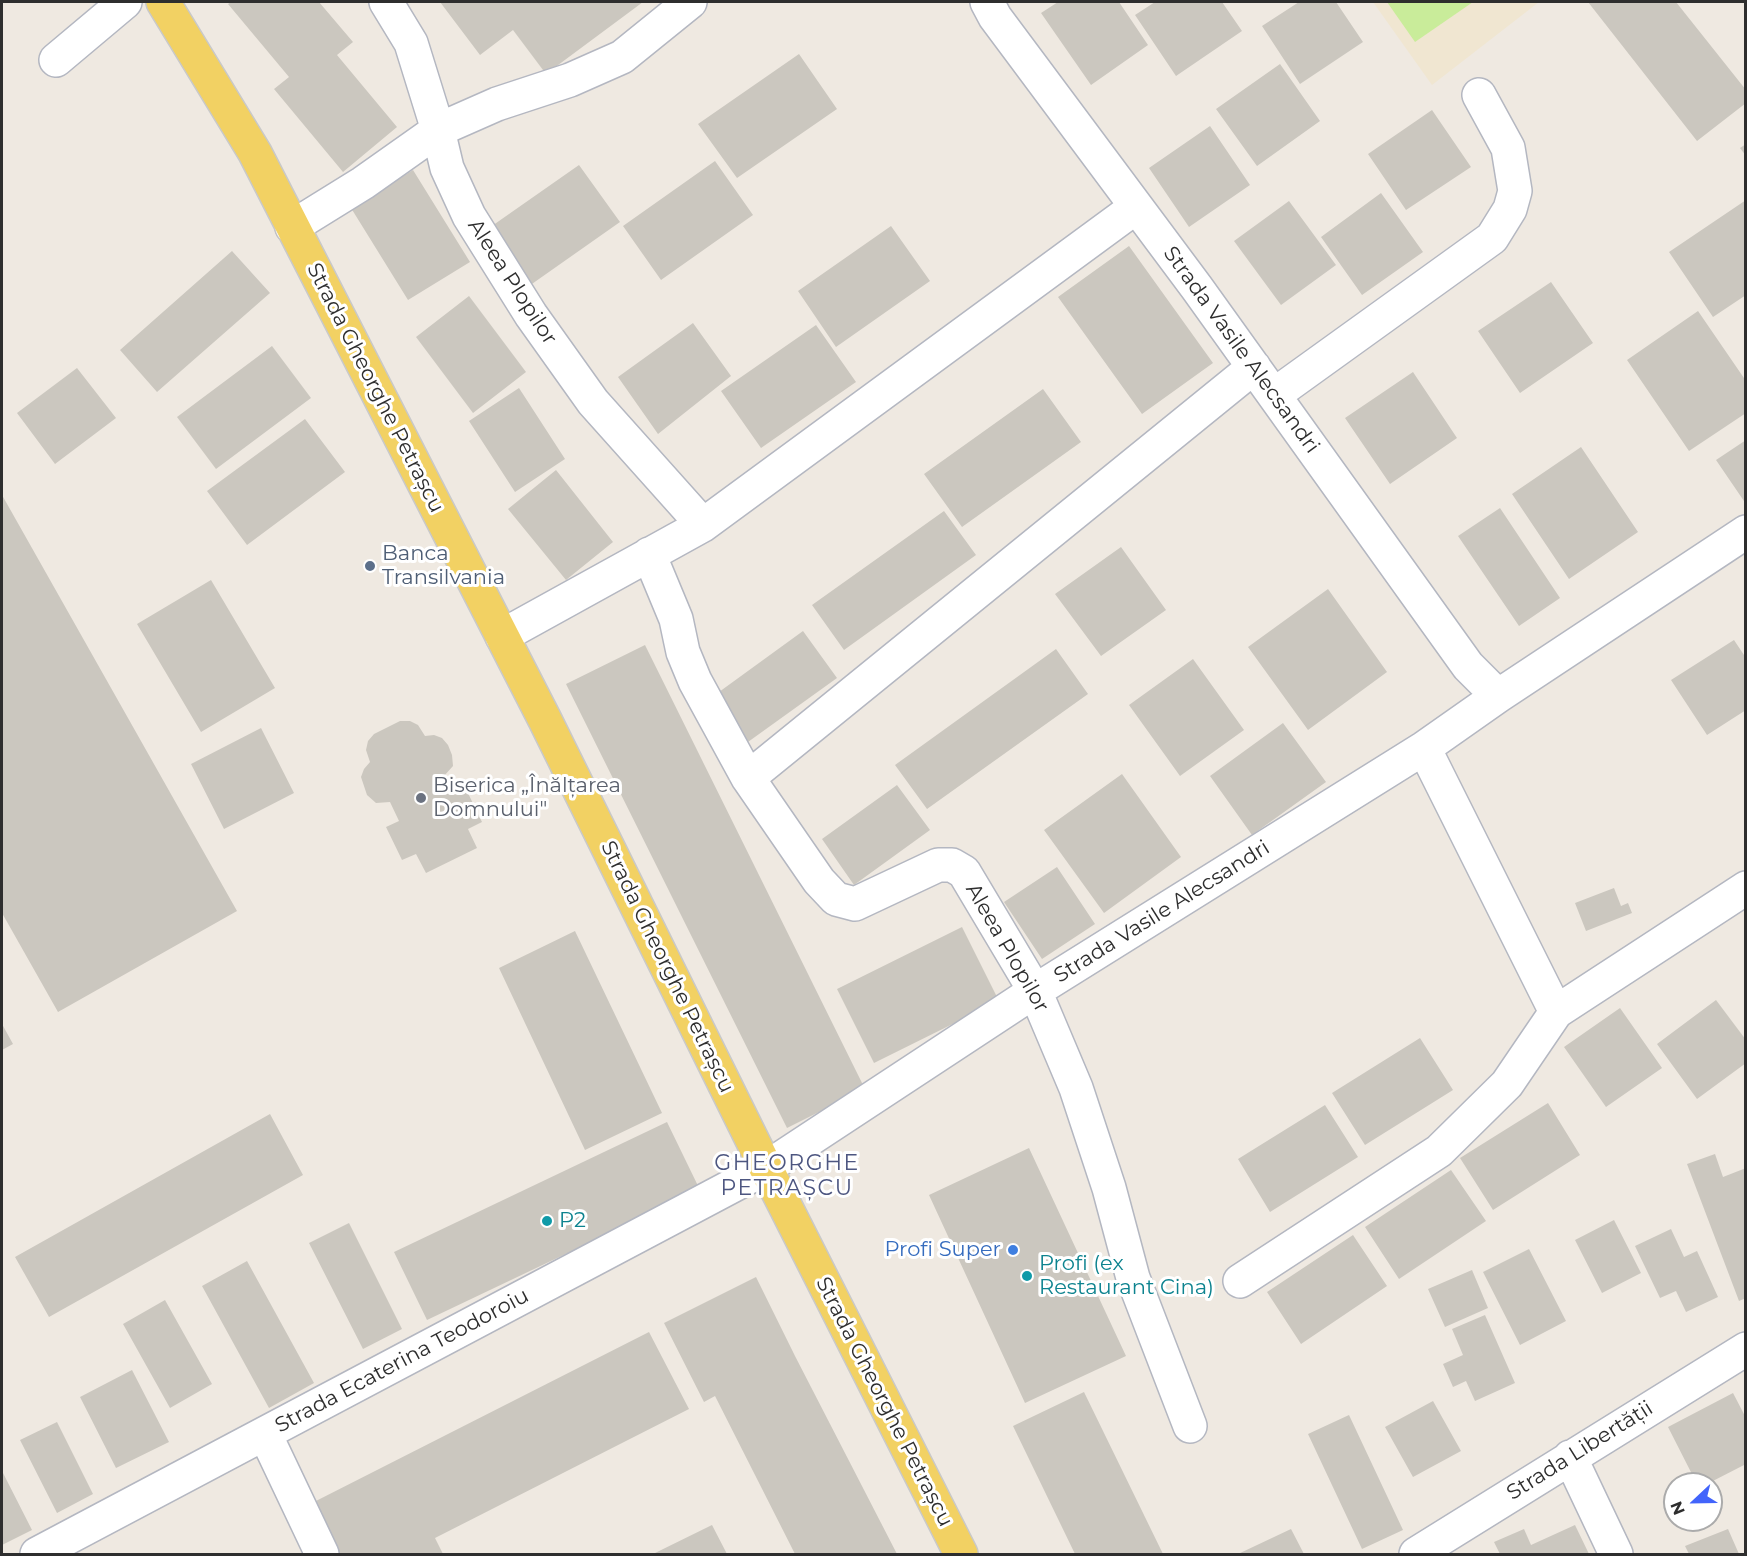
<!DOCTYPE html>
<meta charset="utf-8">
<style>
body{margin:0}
#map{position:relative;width:1747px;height:1556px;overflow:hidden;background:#efe9e1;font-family:Montserrat,sans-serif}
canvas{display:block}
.frame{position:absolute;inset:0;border:3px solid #2e2e2e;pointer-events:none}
.north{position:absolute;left:1663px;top:1472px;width:60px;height:60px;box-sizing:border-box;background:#fff;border:2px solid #ababab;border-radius:50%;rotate:248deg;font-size:16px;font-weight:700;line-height:24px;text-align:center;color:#2e2e2e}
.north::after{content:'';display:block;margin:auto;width:21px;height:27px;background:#4264fb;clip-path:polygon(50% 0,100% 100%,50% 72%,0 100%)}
</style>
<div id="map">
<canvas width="1747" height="1556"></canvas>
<div class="frame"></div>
<div class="north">N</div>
</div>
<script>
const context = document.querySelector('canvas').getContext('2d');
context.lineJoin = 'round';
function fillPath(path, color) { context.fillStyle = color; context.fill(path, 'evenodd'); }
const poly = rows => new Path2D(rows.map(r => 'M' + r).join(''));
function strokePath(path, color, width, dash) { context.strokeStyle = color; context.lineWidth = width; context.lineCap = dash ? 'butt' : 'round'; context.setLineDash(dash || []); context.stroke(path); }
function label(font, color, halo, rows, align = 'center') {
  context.font = font + ' Montserrat,sans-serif'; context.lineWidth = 6; context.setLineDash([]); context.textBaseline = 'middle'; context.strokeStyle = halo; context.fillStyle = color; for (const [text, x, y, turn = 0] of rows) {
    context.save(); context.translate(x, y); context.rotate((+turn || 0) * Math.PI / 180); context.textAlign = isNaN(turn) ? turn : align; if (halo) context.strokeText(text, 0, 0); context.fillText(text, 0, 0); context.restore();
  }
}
fillPath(poly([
 [1373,2,1539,2,1432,85]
]), '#f0e6d1');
fillPath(poly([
 [1387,2,1473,2,1415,42]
]), '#c9ec9a');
fillPath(poly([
 [231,2,319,2,353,42,337,55,397,127,343,172,274,89,289,77,228,4],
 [440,2,531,2,533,3,535,2,643,2,546,74,513,30,480,55],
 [1058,2,1119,2,1148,45,1091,85,1041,13],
 [1155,2,1222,2,1242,31,1176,76,1135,15],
 [1299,2,1336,2,1363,42,1300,84,1262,26],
 [1588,2,1676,2,1746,90,1746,103,1697,141],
 [799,54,837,109,737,178,698,124],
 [1280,64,1320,121,1257,166,1216,109],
 [1432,110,1471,167,1406,210,1368,154],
 [1210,126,1250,185,1189,227,1149,168],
 [1746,144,1746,156,1740,148],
 [715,161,753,215,661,280,623,226],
 [579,165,620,222,529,286,489,228],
 [413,170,470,262,408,300,351,208],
 [1381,193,1423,252,1362,295,1321,237],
 [1746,200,1746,295,1713,317,1669,252],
 [1289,201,1336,265,1281,305,1234,241],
 [891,226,930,281,836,347,798,291],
 [1129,246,1213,363,1142,414,1058,297],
 [232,251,270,293,157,392,120,350],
 [1551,282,1593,343,1520,393,1478,331],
 [469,296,526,372,473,413,416,337],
 [1698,311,1746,381,1746,413,1689,451,1627,360],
 [693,323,731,376,658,434,618,377],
 [816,325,856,382,761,448,721,391],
 [272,346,311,398,216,469,177,417],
 [77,368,116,418,55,464,17,413],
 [1413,372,1457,438,1390,484,1345,418],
 [519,388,565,459,515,492,469,421],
 [1043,389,1081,442,962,527,924,474],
 [305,419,345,472,247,545,207,491],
 [1746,440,1746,504,1716,460],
 [1581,447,1638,532,1569,579,1512,494],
 [556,470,613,542,566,580,508,509],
 [2,495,237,911,58,1012,2,913],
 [1500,508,1560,598,1519,626,1458,536],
 [944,511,976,555,844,650,812,605],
 [1121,547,1166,610,1101,656,1055,594],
 [211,580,275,688,201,732,137,624],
 [1328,589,1387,672,1308,730,1248,647],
 [803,631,837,678,741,747,708,700],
 [1734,640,1746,658,1746,710,1707,735,1671,680],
 [645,645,865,1089,787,1128,566,684],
 [1056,649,1088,694,927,809,895,765],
 [1193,659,1244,730,1180,776,1129,705],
 [400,721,410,721,418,725,425,736,434,735,442,738,448,745,452,755,453,766,444,776,453,795,466,789,482,822,468,829,477,848,426,873,416,854,402,860,386,827,399,821,390,802,376,803,367,795,361,777,364,769,370,762,366,750,368,741,374,734],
 [1283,723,1326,782,1252,835,1210,776],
 [261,728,294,793,224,829,191,764],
 [1122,774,1181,857,1104,913,1044,830],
 [897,785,930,830,854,885,822,839],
 [1057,867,1095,924,1042,959,1004,902],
 [1614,888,1621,906,1628,903,1632,913,1586,931,1575,903],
 [962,927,999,1001,874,1063,837,989],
 [575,931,662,1113,585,1150,499,968],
 [1716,1000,1746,1040,1746,1063,1697,1099,1657,1044],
 [1620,1008,1662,1068,1606,1107,1564,1047],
 [2,1024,13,1044,2,1050],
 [1420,1038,1453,1090,1365,1145,1332,1093],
 [1548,1103,1580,1155,1493,1210,1460,1158],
 [1325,1105,1358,1157,1270,1212,1238,1159],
 [270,1114,303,1175,49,1317,15,1257],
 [667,1122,700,1190,427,1320,394,1252],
 [1029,1148,1126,1356,1025,1403,929,1195],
 [1715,1154,1723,1177,1746,1168,1746,1298,1739,1301,1687,1164],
 [1451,1170,1486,1221,1399,1279,1365,1227],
 [1614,1220,1641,1273,1602,1293,1575,1240],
 [349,1223,402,1329,363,1349,309,1243],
 [1671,1229,1684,1257,1697,1251,1718,1297,1686,1312,1676,1291,1660,1298,1635,1246],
 [1353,1235,1387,1286,1301,1344,1267,1292],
 [1529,1249,1566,1321,1520,1345,1483,1272],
 [247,1261,314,1383,269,1408,202,1286],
 [1472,1270,1488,1308,1445,1327,1428,1289],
 [756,1277,795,1356,897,1554,795,1554,715,1396,704,1402,664,1323],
 [165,1300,212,1384,170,1408,123,1324],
 [1485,1315,1515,1383,1475,1401,1466,1381,1453,1387,1443,1364,1463,1355,1452,1329],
 [649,1332,689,1409,435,1538,443,1554,336,1554,310,1504],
 [132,1370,169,1442,116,1468,80,1397],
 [1084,1392,1163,1554,1075,1554,1013,1426],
 [1733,1393,1746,1418,1746,1464,1707,1484,1697,1484,1668,1427],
 [1433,1401,1461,1451,1413,1477,1385,1427],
 [1349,1415,1403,1530,1362,1549,1308,1434],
 [57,1422,93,1494,57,1513,20,1440],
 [2,1471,32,1530,2,1545],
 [712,1525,727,1554,653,1554],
 [1575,1525,1589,1554,1500,1554,1494,1542,1524,1529,1531,1545],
 [1291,1529,1304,1554,1238,1554],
 [1728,1529,1739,1554,1689,1554,1685,1546]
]), '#cbc7bf');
const minor = poly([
 [386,2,411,43,438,130,447,168,469,216,531,315,593,402,703,525],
 [987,2,995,17,1197,288,1468,666,1498,696],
 [56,60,125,2],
 [292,227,363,183,438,130,497,104,570,80,622,57,690,2],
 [1274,395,1492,238,1510,209,1515,191,1508,148,1479,95],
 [649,554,676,619,683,652,695,681,748,778,819,881,836,899,855,904,938,865,952,865,964,872,1035,991,1076,1088,1109,1188,1133,1278,1190,1426],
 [502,636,703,525,1136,207],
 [1424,748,1556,1012],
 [748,778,1254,367],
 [1240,1281,1439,1151,1507,1084,1556,1012,1746,888],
 [265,1434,322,1554],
 [1570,1457,1616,1554],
 [37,1554,766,1168,1035,991,1424,748,1498,696,1746,532],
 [1416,1554,1746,1349]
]);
const major = poly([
 [163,2,255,153,545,720,766,1168,961,1554]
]);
strokePath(minor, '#b4b7c1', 36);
strokePath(major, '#c9c9c9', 36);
strokePath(minor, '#fff', 33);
strokePath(major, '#f2d163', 33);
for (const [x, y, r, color] of [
 [370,566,6,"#5c6f8a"],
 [421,798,6,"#6b7280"],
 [547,1221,6,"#0f9aa8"],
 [1013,1250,6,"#3f7fe0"],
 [1027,1276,6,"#0f9aa8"]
]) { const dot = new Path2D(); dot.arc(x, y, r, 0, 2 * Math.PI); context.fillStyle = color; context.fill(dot); strokePath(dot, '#fff', 2); }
label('21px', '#2e2e2e', '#fff', [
 ["Aleea Plopilor",512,282,57],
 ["Strada Vasile Alecsandri",1241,350,54],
 ["Strada Gheorghe Petrașcu",375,388,63],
 ["Strada Vasile Alecsandri",1162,912,-32],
 ["Aleea Plopilor",1007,948,60],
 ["Strada Gheorghe Petrașcu",667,967,64],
 ["Strada Ecaterina Teodoroiu",402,1361,-28],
 ["Strada Gheorghe Petrașcu",884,1402,63],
 ["Strada Libertății",1580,1451,-32]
]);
label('21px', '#4e5e75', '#fff', [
 ["Banca",382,554],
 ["Transilvania",382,578]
], 'left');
label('21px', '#5b616d', '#fff', [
 ["Biserica „Înălțarea",433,786],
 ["Domnului\"",433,810]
], 'left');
label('21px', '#0d838f', '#fff', [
 ["P2",559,1221],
 ["Profi (ex",1039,1264],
 ["Restaurant Cina)",1039,1288]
], 'left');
label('21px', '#366cbe', '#fff', [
 ["Profi Super",1001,1250]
], 'right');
context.letterSpacing = '1.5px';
label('22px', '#4d5680', '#fff', [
 ["GHEORGHE",787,1164],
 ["PETRAȘCU",787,1189]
]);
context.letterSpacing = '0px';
</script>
